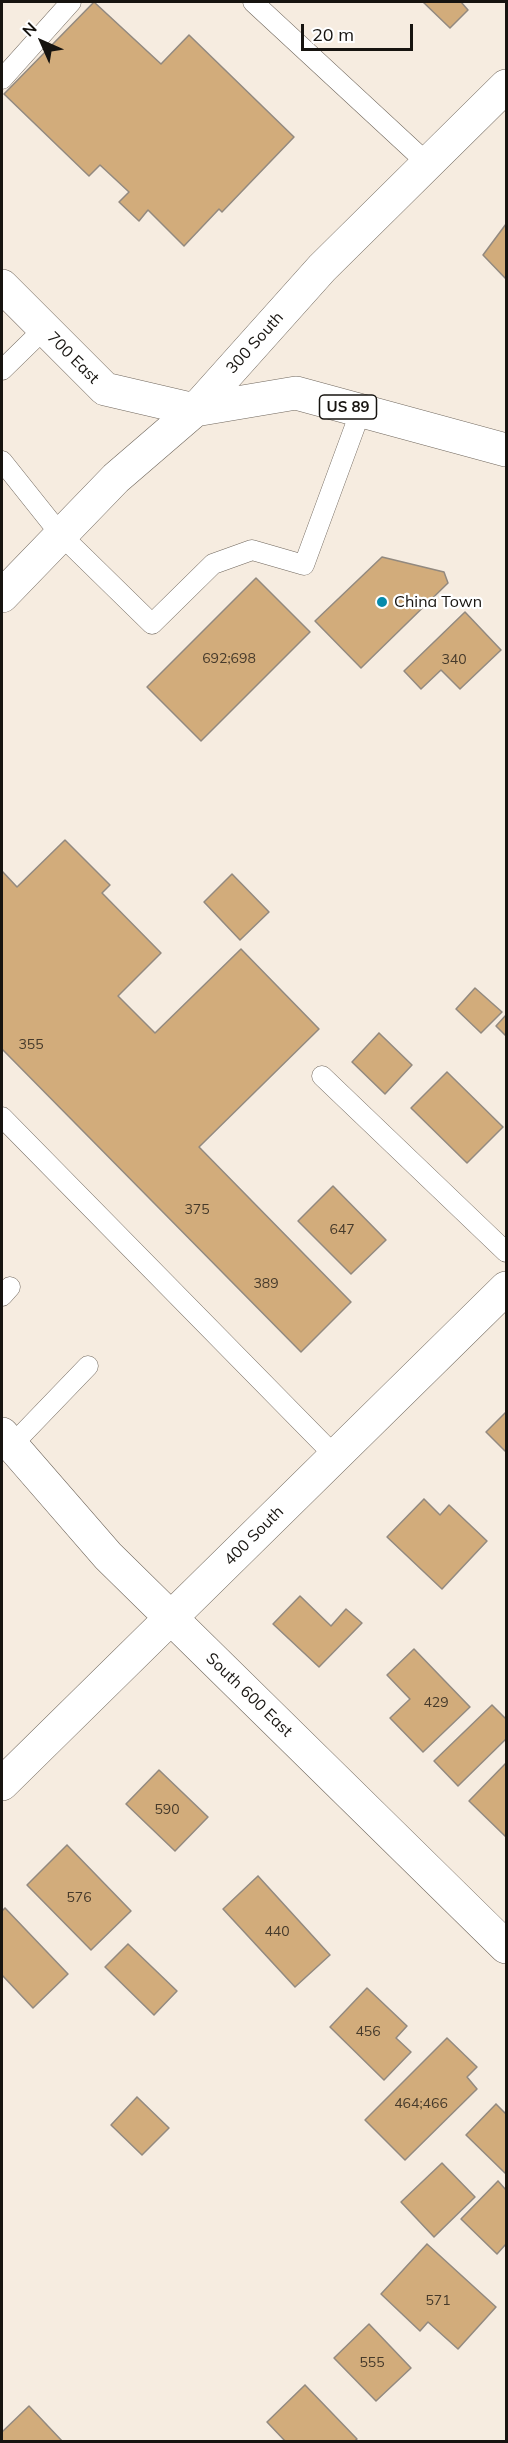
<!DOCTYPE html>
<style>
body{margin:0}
#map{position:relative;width:508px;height:2443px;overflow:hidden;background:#f6ece0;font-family:Mulish,sans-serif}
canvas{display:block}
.frame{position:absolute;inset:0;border:3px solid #171410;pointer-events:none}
.north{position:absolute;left:12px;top:12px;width:60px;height:60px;-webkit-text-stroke:4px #fff;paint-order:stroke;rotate:315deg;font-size:16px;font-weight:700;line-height:24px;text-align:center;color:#171410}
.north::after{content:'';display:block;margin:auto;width:21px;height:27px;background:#171410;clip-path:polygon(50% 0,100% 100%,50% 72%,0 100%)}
.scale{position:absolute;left:301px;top:24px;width:112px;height:27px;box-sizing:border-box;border:3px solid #171410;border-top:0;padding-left:8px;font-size:18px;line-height:21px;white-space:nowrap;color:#171410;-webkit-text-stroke:4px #fff;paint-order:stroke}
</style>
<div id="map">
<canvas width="508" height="2443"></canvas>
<div class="frame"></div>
<div class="north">N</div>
<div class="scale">20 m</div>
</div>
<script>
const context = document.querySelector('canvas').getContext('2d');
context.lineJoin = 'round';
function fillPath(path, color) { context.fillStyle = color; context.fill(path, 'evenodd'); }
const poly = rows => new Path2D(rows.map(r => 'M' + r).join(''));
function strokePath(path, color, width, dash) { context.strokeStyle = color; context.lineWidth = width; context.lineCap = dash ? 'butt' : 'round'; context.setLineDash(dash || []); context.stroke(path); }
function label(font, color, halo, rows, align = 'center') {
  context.font = font + ' Mulish,sans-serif'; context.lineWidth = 4.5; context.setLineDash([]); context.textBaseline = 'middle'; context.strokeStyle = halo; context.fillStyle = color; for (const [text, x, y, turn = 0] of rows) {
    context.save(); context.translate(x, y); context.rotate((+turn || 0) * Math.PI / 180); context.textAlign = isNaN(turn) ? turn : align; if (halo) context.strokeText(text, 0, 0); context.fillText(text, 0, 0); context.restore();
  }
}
const building = poly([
 [94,2,161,64,189,35,294,137,222,212,219,209,184,246,148,210,139,221,119,202,129,192,100,165,89,176,4,94,94,2],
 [423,2,461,2,468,10,450,28,423,2],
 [506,224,506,279,483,255,506,224],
 [382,557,444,572,448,583,361,668,315,621,382,557],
 [256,578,310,632,201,741,147,687,256,578],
 [465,612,501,650,460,689,441,670,421,689,404,671,465,612],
 [65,840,110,885,102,893,161,953,118,996,155,1033,241,949,319,1029,199,1147,351,1302,301,1352,2,1049,2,871,17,887,65,840],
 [232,874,269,912,240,940,204,902,232,874],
 [475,988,502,1012,481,1033,456,1009,475,988],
 [506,1015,506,1036,496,1026,506,1015],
 [379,1033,412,1065,385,1094,352,1062,379,1033],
 [447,1072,503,1127,467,1163,411,1108,447,1072],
 [333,1186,386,1240,351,1274,298,1221,333,1186],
 [506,1412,506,1452,486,1432,506,1412],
 [424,1499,440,1515,449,1505,487,1541,442,1589,387,1537,424,1499],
 [300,1596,331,1626,346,1609,362,1623,319,1667,273,1624,300,1596],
 [414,1649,470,1707,423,1752,390,1718,410,1699,387,1675,414,1649],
 [492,1705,506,1719,506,1739,458,1786,434,1761,492,1705],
 [506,1763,506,1837,469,1801,506,1763],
 [159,1770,208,1817,175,1851,126,1804,159,1770],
 [67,1845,131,1911,91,1950,27,1885,67,1845],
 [258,1876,330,1955,295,1987,223,1909,258,1876],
 [5,1908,68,1974,33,2008,2,1975,2,1911,5,1908],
 [128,1944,177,1991,154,2015,105,1967,128,1944],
 [367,1988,407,2026,396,2038,411,2052,384,2080,330,2027,367,1988],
 [447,2038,477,2067,467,2077,477,2089,405,2160,365,2120,447,2038],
 [137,2097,169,2128,142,2155,111,2125,137,2097],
 [496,2104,506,2114,506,2174,466,2135,496,2104],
 [442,2163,475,2197,434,2237,401,2202,442,2163],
 [498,2181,506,2190,506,2244,497,2254,461,2219,498,2181],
 [427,2244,496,2307,458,2349,428,2322,420,2331,381,2294,427,2244],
 [369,2324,411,2368,376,2401,334,2358,369,2324],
 [305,2385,357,2439,354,2442,286,2442,267,2422,305,2385],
 [29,2406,63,2442,2,2442,2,2432,29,2406]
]);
fillPath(building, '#d2ac7b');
strokePath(building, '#92897f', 1.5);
const service = poly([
 [253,2,428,164],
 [2,79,71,2],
 [2,370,44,329],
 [2,461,61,535,152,624,213,564,252,550,304,565,361,410],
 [322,1076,506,1252],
 [2,1117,335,1456],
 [2,1296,10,1287],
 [12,1445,88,1366]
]);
const minor = poly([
 [2,1434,108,1556,506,1947],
 [2,1784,506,1288]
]);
const tertiary = poly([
 [2,286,105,389,195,410,322,268,506,86]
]);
const primary = poly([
 [2,596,116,478,195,410,296,393,506,450]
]);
strokePath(service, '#70675d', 21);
strokePath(minor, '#70675d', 34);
strokePath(tertiary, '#70675d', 34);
strokePath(primary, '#70675d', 34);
strokePath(service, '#fff', 20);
strokePath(minor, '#fff', 33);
strokePath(tertiary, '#fff', 33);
strokePath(primary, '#fff', 33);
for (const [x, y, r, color] of [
 [382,602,6,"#068aab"]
]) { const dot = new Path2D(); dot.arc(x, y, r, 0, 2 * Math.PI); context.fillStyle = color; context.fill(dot); strokePath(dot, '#fff', 2); }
label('14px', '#463a2b', null, [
 ["692;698",229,659],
 ["340",454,660],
 ["355",31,1045],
 ["375",197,1210],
 ["647",342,1230],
 ["389",266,1284],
 ["429",436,1703],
 ["590",167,1810],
 ["576",79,1898],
 ["440",277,1932],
 ["456",368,2032],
 ["464;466",421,2104],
 ["571",438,2301],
 ["555",372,2363]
]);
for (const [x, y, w] of [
 [348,407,57]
]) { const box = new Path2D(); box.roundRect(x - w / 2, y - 12, w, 24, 4.5); context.fillStyle = '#fff'; context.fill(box); strokePath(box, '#171410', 1.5); }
label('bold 15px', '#171410', null, [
 ["US 89",348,407]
]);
label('16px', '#171410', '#fff', [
 ["300 South",255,343,-48],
 ["700 East",73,358,45],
 ["400 South",254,1536,-45],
 ["South 600 East",249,1695,44]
]);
label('16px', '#171410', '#fff', [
 ["China Town",394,602]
], 'left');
</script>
